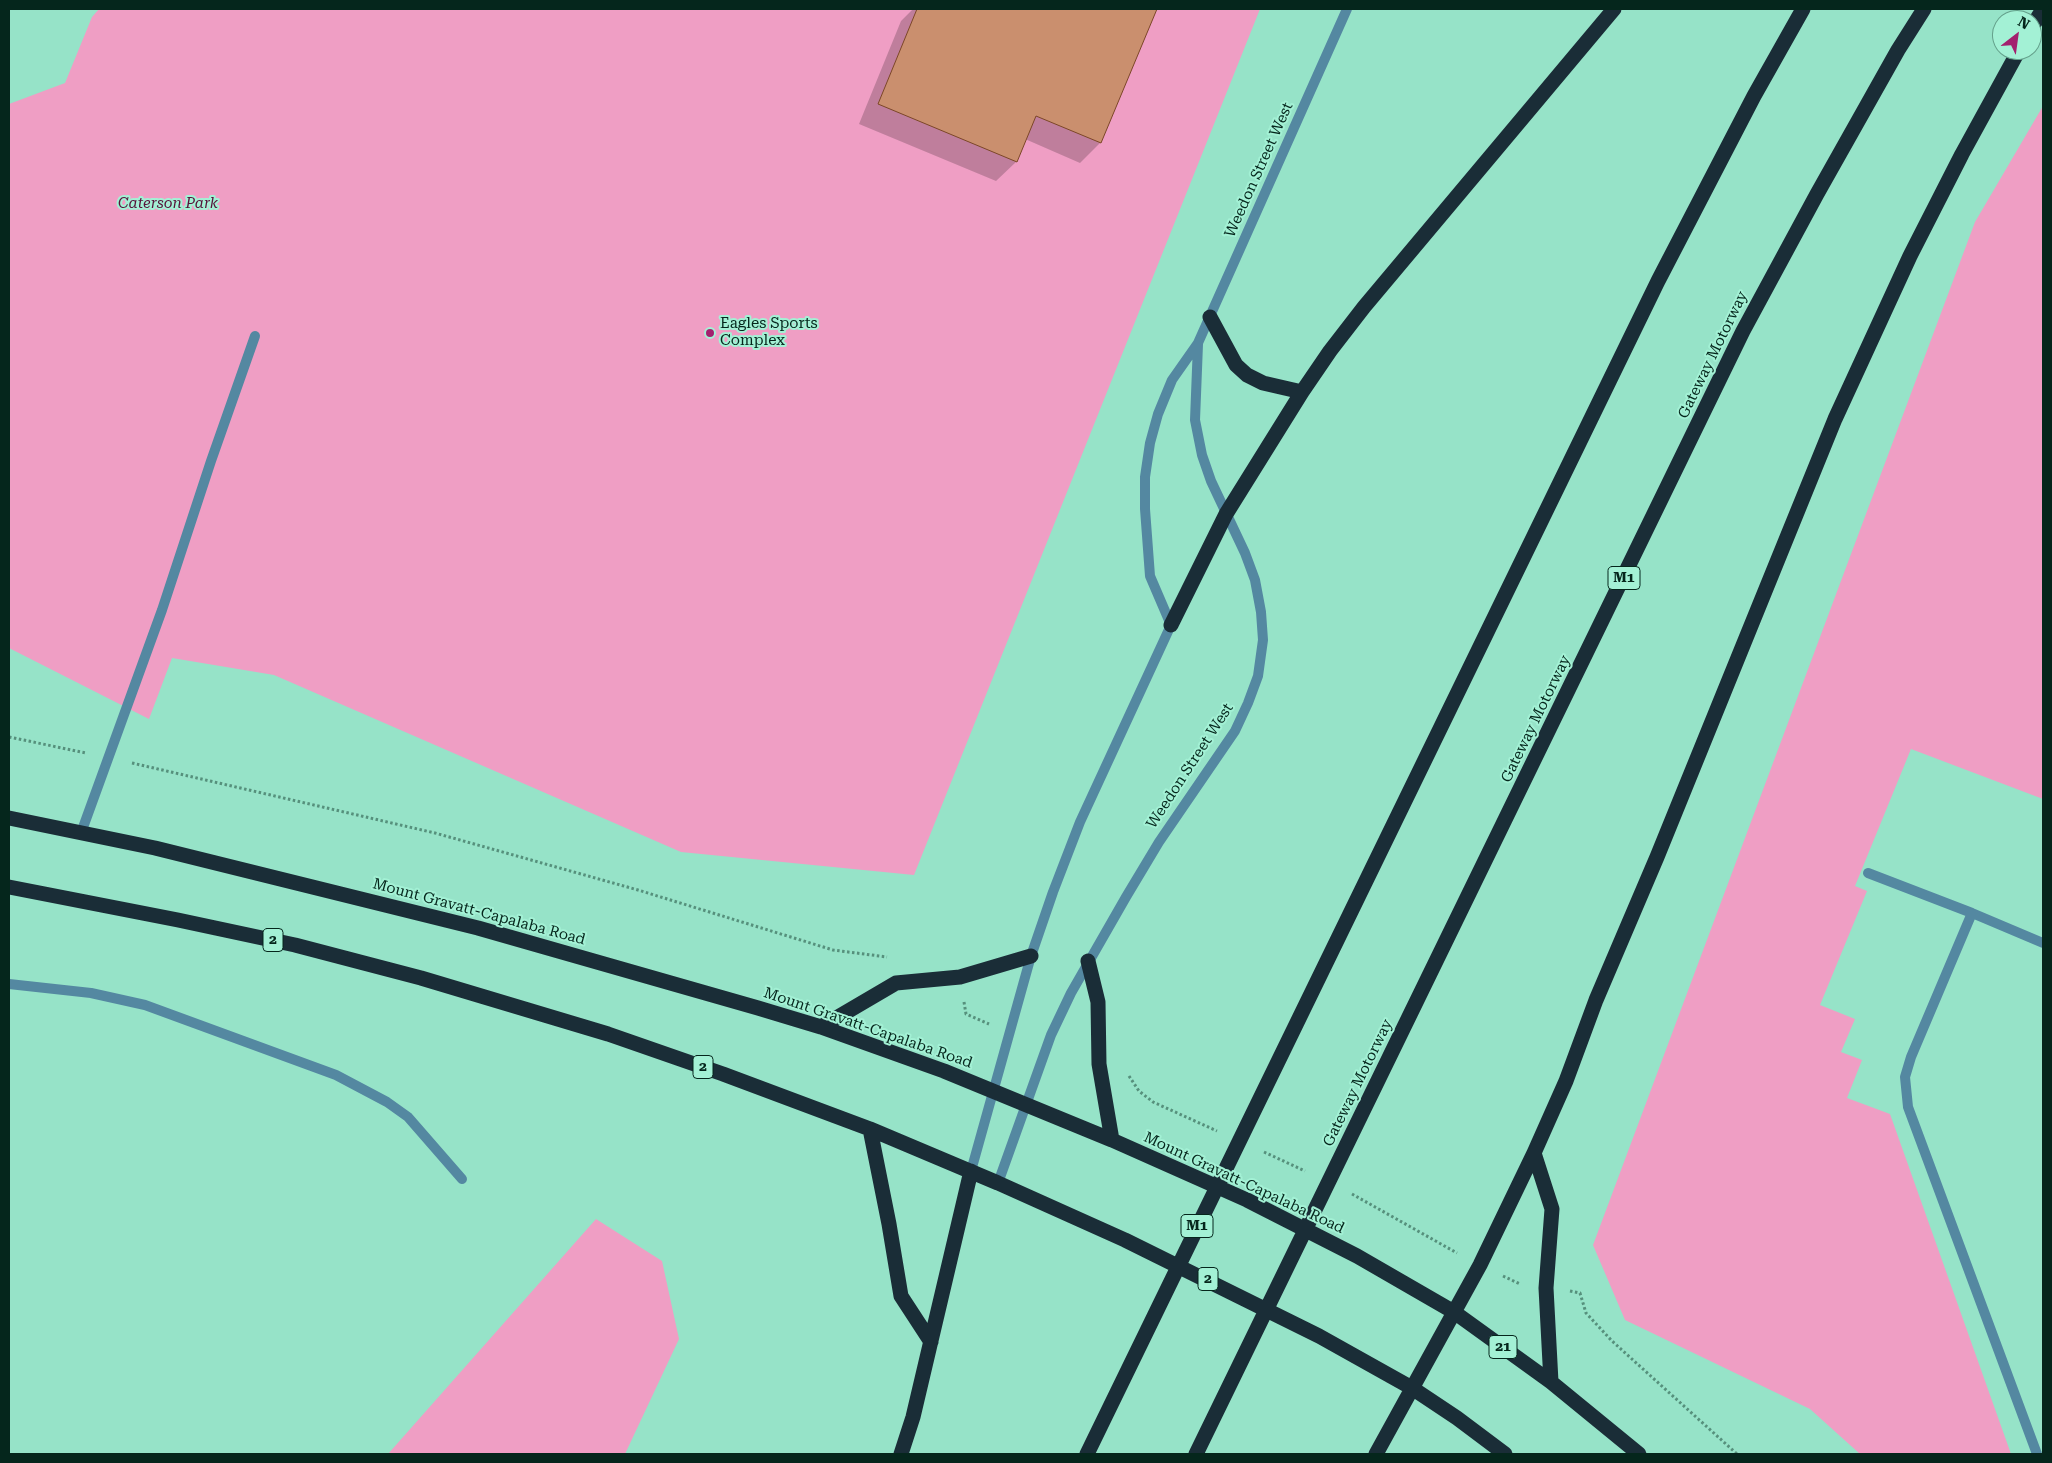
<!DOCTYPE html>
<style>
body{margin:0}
#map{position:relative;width:2052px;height:1463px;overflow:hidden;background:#96e3c8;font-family:"Roboto Serif",serif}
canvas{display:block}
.frame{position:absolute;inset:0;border:10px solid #05261c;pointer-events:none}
.north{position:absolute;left:1992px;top:10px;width:50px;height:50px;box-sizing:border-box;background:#a3f1d5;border:1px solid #64a08b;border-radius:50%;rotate:30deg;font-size:14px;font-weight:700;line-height:20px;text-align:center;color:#05261c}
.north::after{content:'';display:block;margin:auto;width:18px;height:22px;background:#a3206e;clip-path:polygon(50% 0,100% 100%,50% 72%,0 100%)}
</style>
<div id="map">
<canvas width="2052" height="1463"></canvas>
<div class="frame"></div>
<div class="north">N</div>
</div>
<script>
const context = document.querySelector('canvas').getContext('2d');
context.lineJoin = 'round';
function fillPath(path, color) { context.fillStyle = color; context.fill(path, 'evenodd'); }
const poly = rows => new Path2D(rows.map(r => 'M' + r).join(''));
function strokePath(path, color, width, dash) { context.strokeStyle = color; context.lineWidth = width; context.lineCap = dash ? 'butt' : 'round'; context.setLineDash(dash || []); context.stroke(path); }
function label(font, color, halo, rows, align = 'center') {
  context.font = font + ' "Roboto Serif",serif'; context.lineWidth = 4; context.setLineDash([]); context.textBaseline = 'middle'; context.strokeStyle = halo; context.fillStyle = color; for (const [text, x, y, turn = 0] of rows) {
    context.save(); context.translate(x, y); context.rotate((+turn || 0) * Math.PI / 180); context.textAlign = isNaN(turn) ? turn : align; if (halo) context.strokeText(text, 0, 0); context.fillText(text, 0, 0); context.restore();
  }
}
fillPath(poly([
 [99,9,1260,9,914,875,681,852,274,675,172,658,149,719,9,648,9,104,65,83,92,17],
 [2043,106,2043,799,1911,749,1855,886,1867,891,1820,1005,1855,1019,1841,1052,1862,1060,1847,1098,1890,1114,2011,1454,1860,1454,1810,1409,1625,1320,1593,1245,1975,222],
 [596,1219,662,1261,679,1339,625,1454,388,1454]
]), '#ef9ec4');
fillPath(poly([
 [913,9,1156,9,1100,143,1080,163,1025,139,1016,162,996,181,859,124,901,21]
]), '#0003');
const building = poly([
 [917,9,1157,9,1101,143,1036,116,1017,162,878,104,917,9]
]);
fillPath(building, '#ca8f6e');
strokePath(building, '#7c4728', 1);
strokePath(poly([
 [9,737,86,753],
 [132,763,435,833,638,890,833,950,887,957],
 [964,1002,966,1014,989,1024],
 [1129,1076,1139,1091,1153,1102,1217,1131],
 [1264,1152,1305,1171],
 [1352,1194,1457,1253],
 [1503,1276,1520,1284],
 [1570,1291,1580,1293,1586,1313,1612,1341,1737,1454]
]), '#56907c', 3, [2.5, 2.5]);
strokePath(poly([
 [81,833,162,610,211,461,255,336],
 [9,984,91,993,145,1005,336,1075,387,1102,408,1117,462,1179]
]), '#5488a1', 10);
strokePath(poly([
 [1868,873,1972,913,2043,943],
 [1972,913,1911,1057,1905,1077,1908,1107,2037,1454],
 [971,1171,1031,956,1053,892,1080,822,1171,625,1150,576,1145,509,1145,477,1150,443,1158,414,1172,380,1198,343,1347,9],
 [998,1183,1051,1035,1071,993,1126,897,1159,842,1235,731,1248,703,1258,676,1263,640,1261,612,1255,580,1245,553,1211,481,1202,455,1195,420,1198,344]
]), '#5488a1', 10);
strokePath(poly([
 [2032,27,2043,9],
 [1210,317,1236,365,1247,375,1263,383,1302,392],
 [1171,625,1226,514,1302,392,1330,351,1364,307,1614,9],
 [9,818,155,848,478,928,758,1008,821,1027,944,1071,1112,1140,1247,1200,1357,1256,1454,1312,1551,1382,1639,1454],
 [9,887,178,920,295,945,421,978,608,1034,723,1074,870,1129,998,1183,1125,1240,1319,1336,1412,1388,1457,1418,1505,1454],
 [1088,961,1098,1002,1099,1064,1112,1140],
 [821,1027,896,983,960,977,1031,956],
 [870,1129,889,1224,901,1296,931,1342],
 [1534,1153,1552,1209,1546,1288,1551,1382],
 [901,1454,913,1417,971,1171],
 [1087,1454,1658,281,1754,96,1803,9],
 [1196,1454,1743,331,1817,194,1898,50,1924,9],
 [1376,1454,1480,1265,1534,1153,1566,1081,1596,1000,1657,857,1835,419,1910,256,1962,154,2019,50]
]), '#1a2d37', 15);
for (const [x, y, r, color] of [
 [710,333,5,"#a3206e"]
]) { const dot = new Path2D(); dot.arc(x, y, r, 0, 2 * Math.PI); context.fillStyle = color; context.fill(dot); strokePath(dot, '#a3f1d5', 2); }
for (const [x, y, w] of [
 [1624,578,32],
 [273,940,20],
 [703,1067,20],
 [1197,1226,32],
 [1208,1279,20],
 [1503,1347,28]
]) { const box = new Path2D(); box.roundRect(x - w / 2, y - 11.5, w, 23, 4); context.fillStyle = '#a3f1d5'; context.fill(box); strokePath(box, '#05261c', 1); }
label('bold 14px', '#05261c', null, [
 ["M1",1624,578],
 ["2",273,940],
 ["2",703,1067],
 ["M1",1197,1226],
 ["2",1208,1279],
 ["21",1503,1347]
]);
label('15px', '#05261c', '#a3f1d5', [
 ["Weedon Street West",1259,170,-66],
 ["Gateway Motorway",1713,355,-64],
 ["Gateway Motorway",1536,719,-64],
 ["Weedon Street West",1190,766,-57],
 ["Mount Gravatt-Capalaba Road",479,912,15],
 ["Mount Gravatt-Capalaba Road",868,1028,19],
 ["Gateway Motorway",1358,1083,-64],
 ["Mount Gravatt-Capalaba Road",1244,1183,25]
]);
label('italic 15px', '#57123a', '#a3f1d5', [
 ["Caterson Park",168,204]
]);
label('15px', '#05261c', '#a3f1d5', [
 ["Eagles Sports",720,324],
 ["Complex",720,341]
], 'left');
</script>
